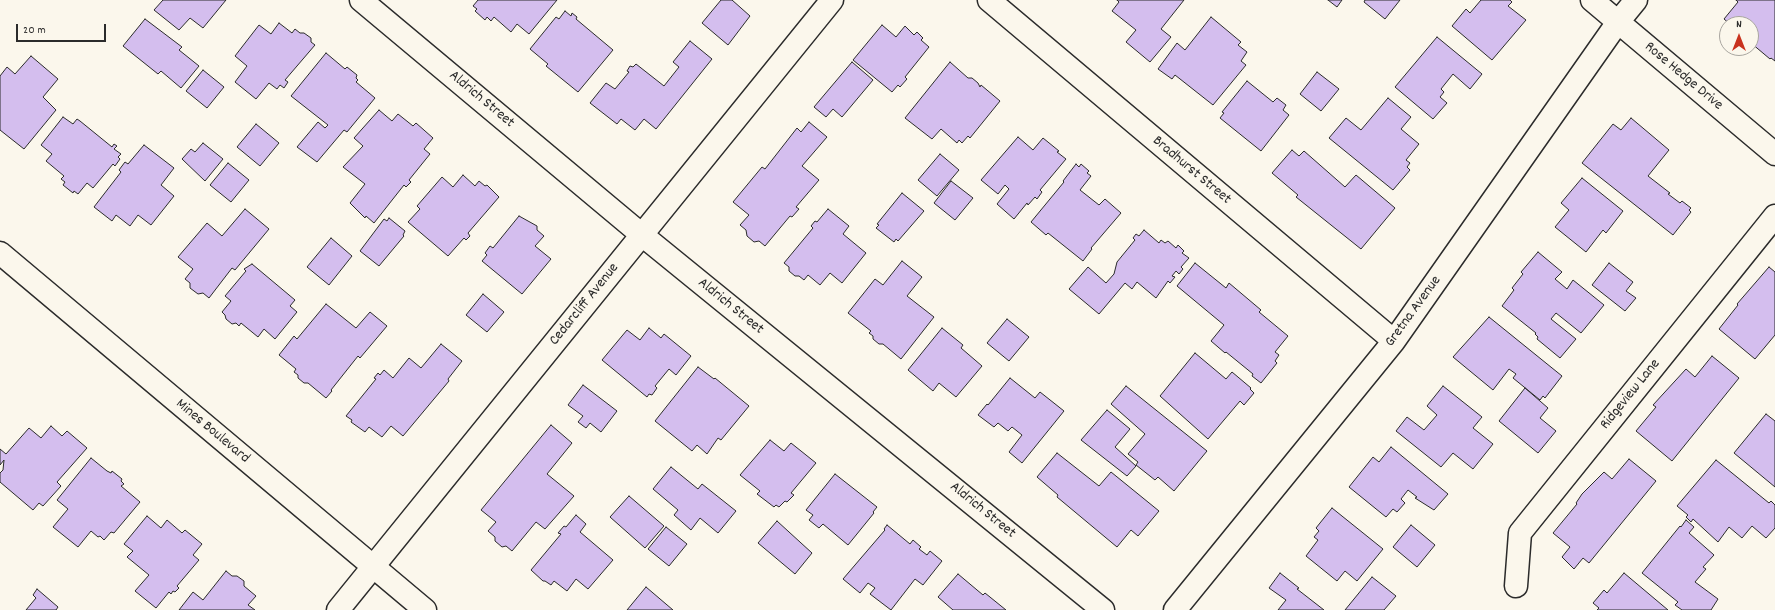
<!DOCTYPE html>
<html>
<head>
<meta charset="utf-8">
<style>
  body { margin:0 }
  #map { position:relative; width:1775px; height:610px; overflow:hidden; background:#fbf7ec; font-family:Dekko,sans-serif }
  canvas { display:block }
  .north { position:absolute; left:1719px; top:16px; width:40px; height:40px; box-sizing:border-box; background:#fbf7ec; border:1px solid #a8a59f; border-radius:50%; rotate:0deg; font-size:11px; font-weight:700; line-height:16px; text-align:center; color:#2b2b2b }
  .north::after { content:''; display:block; margin:auto; width:14px; height:18px; background:#c8321e; clip-path:polygon(50% 0,100% 100%,50% 72%,0 100%) }
  .scale { position:absolute; left:16px; top:24px; width:90px; height:18px; box-sizing:border-box; border:2px solid #2b2b2b; border-top:0; padding-left:5px; font-size:12px; line-height:14px; white-space:nowrap; color:#2b2b2b; -webkit-text-stroke:3px #fbf7ec; paint-order:stroke }
</style>
</head>
<body>
<div id="map">
<canvas width="1775" height="610"></canvas>
<div class="north">N</div>
<div class="scale">20 m</div>
</div>
<script>
const g = document.querySelector('canvas').getContext('2d');
g.lineJoin = 'round';
function fill(path, color) {
  g.fillStyle = color;
  g.fill(path, 'evenodd');
}
function shape(rows) {
  const path = new Path2D();
  for (const r of rows) {
    path.moveTo(r[0], r[1]);
    for (let i = 2; i < r.length; i += 2) path.lineTo(r[i], r[i + 1]);
  }
  return path;
}
function stroke(path, color, width, dash) {
  g.strokeStyle = color;
  g.lineWidth = width;
  g.lineCap = dash ? 'butt' : 'round';
  g.setLineDash(dash || []);
  g.stroke(path);
}
function label(font, color, halo, rows, align = 'center') {
  g.font = font + ' Dekko,sans-serif';
  g.lineWidth = 3;
  g.setLineDash([]);
  g.textBaseline = 'middle';
  g.strokeStyle = halo;
  g.fillStyle = color;
  for (const [text, x, y, turn = 0] of rows) {
    g.save();
    g.translate(x, y);
    g.rotate((+turn || 0) * Math.PI / 180);
    g.textAlign = isNaN(turn) ? turn : align;
    if (halo) g.strokeText(text, 0, 0);
    g.fillText(text, 0, 0);
    g.restore();
  }
}
const building = shape([
  [163,0,226,0,203,28,190,18,179,30,154,10,163,0],
  [478,0,557,0,529,34,517,24,511,32,494,17,491,21,487,17,485,20,475,11,477,9,473,6,478,0],
  [721,0,732,0,750,16,728,45,702,23,721,0],
  [1117,0,1184,0,1161,29,1171,37,1150,62,1126,42,1136,30,1112,11,1119,2,1117,0],
  [1328,0,1342,0,1337,7,1328,0],
  [1365,0,1400,0,1385,19,1364,2,1365,0],
  [1481,0,1510,0,1512,2,1508,6,1526,20,1492,60,1452,26,1466,9,1470,13,1481,0],
  [1736,0,1775,0,1775,61,1771,58,1770,59,1751,43,1751,24,1730,24,1724,19,1738,2,1736,0],
  [565,11,571,16,572,13,577,17,576,19,613,50,578,92,546,66,548,64,530,49,556,17,559,19,565,11],
  [1211,17,1241,42,1238,45,1247,52,1241,61,1246,65,1213,105,1175,75,1172,79,1158,69,1177,43,1185,50,1211,17],
  [145,19,182,47,179,50,199,66,181,88,161,71,158,74,123,46,145,19],
  [279,23,292,33,295,29,300,33,304,33,311,38,311,42,315,45,285,80,288,82,284,88,280,85,277,89,269,83,256,99,235,82,247,66,235,56,259,25,271,34,279,23],
  [882,25,896,37,905,26,914,35,917,32,923,38,921,40,929,47,905,77,907,79,900,87,898,85,892,92,853,60,882,25],
  [1437,37,1482,74,1470,89,1453,74,1441,89,1444,92,1440,97,1447,103,1433,119,1395,87,1437,37],
  [690,41,712,59,656,129,644,119,635,130,621,119,617,124,590,103,606,83,615,89,629,72,627,71,630,66,633,67,636,64,664,86,679,67,673,62,690,41],
  [326,53,345,69,347,67,357,75,356,78,358,80,356,82,375,98,347,132,344,130,317,162,297,147,318,122,325,128,328,125,291,96,326,53],
  [31,56,58,79,43,97,56,110,24,149,0,130,0,76,7,67,15,74,31,56],
  [852,62,873,80,842,117,833,109,826,117,814,107,852,62],
  [950,62,968,78,972,78,978,83,980,87,981,85,1000,101,970,138,968,136,962,143,959,140,957,143,941,129,932,139,905,118,950,62],
  [203,70,224,87,207,108,186,91,203,70],
  [1317,72,1339,89,1321,111,1300,94,1317,72],
  [1247,81,1273,102,1277,98,1286,105,1283,110,1289,115,1261,151,1220,118,1224,113,1222,112,1247,81],
  [1388,98,1411,117,1401,129,1419,144,1406,160,1410,163,1407,167,1410,170,1393,190,1329,138,1346,118,1361,130,1388,98],
  [379,110,392,121,398,114,413,126,416,123,433,138,424,149,430,154,409,180,411,182,406,187,404,185,374,223,366,216,365,218,350,203,365,184,343,167,363,146,354,138,379,110],
  [63,117,73,124,77,119,80,121,112,147,114,144,117,146,114,149,121,154,118,157,120,159,115,166,113,164,93,188,87,183,78,194,74,191,73,193,63,185,65,182,61,179,64,176,46,161,52,154,41,145,63,117],
  [1631,118,1669,150,1648,176,1670,193,1668,194,1680,203,1682,201,1691,208,1689,210,1691,212,1673,235,1582,163,1613,124,1621,130,1631,118],
  [809,122,827,137,802,166,819,180,796,207,799,209,792,217,790,216,765,246,759,241,754,242,747,236,746,230,740,225,749,215,733,202,762,167,765,169,797,128,801,132,809,122],
  [256,124,279,143,260,166,237,147,256,124],
  [1018,137,1033,150,1043,138,1059,151,1057,152,1066,159,1040,190,1042,192,1037,199,1035,197,1028,205,1027,203,1014,219,997,204,1009,189,1005,185,998,194,981,180,1018,137],
  [203,143,223,159,205,181,182,159,191,149,195,152,203,143],
  [144,145,174,168,161,185,174,196,151,225,138,215,130,226,116,215,112,221,94,207,121,172,119,170,125,162,128,164,144,145],
  [1292,150,1299,156,1304,151,1345,187,1356,175,1395,208,1361,249,1296,197,1298,195,1272,173,1292,150],
  [940,154,959,170,937,196,918,180,940,154],
  [228,163,249,180,231,202,210,185,228,163],
  [1076,164,1079,167,1081,164,1089,171,1087,173,1091,176,1080,190,1099,205,1105,199,1121,213,1091,248,1092,249,1083,261,1048,233,1046,235,1031,222,1064,182,1063,181,1076,164],
  [463,175,475,186,479,181,485,186,487,185,499,197,468,233,470,236,466,240,464,238,448,256,408,222,420,209,417,206,442,177,453,187,463,175],
  [1582,178,1623,211,1606,233,1603,230,1586,252,1555,227,1569,210,1561,203,1582,178],
  [951,181,973,198,955,220,934,203,951,181],
  [902,193,924,211,898,241,896,239,894,242,876,228,879,225,877,224,902,193],
  [245,209,269,229,235,270,232,268,209,298,203,293,198,294,190,288,190,283,185,279,193,269,178,257,207,223,222,236,245,209],
  [828,209,849,226,843,234,866,253,842,283,830,273,820,285,808,275,804,280,799,276,795,276,789,271,789,267,784,263,813,228,811,226,815,221,817,222,828,209],
  [519,216,537,226,537,230,544,236,535,246,551,259,522,294,482,261,487,255,485,253,490,246,493,248,519,216],
  [389,218,405,231,403,235,404,236,379,266,360,251,384,219,387,221,389,218],
  [1144,230,1159,243,1161,240,1165,243,1168,241,1176,248,1178,245,1184,251,1182,253,1189,258,1181,267,1183,269,1179,274,1176,271,1172,276,1175,277,1170,283,1168,281,1156,298,1137,282,1132,289,1125,283,1099,314,1069,289,1088,267,1106,283,1114,274,1117,262,1135,240,1133,238,1136,234,1139,236,1144,230],
  [331,238,352,256,329,285,307,267,331,238],
  [1538,252,1562,272,1555,279,1567,289,1573,280,1604,305,1581,333,1556,313,1551,319,1576,339,1560,358,1537,339,1538,337,1535,334,1536,333,1502,306,1514,290,1512,288,1523,274,1521,272,1538,252],
  [902,261,922,277,907,296,934,317,901,359,883,344,879,344,873,339,873,336,869,333,871,331,848,313,875,279,883,285,902,261],
  [1195,263,1226,288,1229,283,1261,310,1259,312,1288,336,1275,352,1279,355,1275,361,1277,363,1261,383,1252,376,1253,374,1226,352,1225,353,1211,341,1224,325,1177,286,1195,263],
  [1609,263,1633,282,1626,291,1636,298,1625,311,1592,285,1609,263],
  [252,264,295,300,290,306,297,312,275,339,264,329,258,337,241,323,239,326,236,323,232,324,226,319,225,315,222,312,231,301,225,296,246,271,244,269,252,264],
  [1769,267,1775,272,1775,335,1755,359,1719,329,1738,305,1737,304,1769,267],
  [483,294,504,312,487,332,466,315,483,294],
  [326,304,356,328,370,312,387,326,360,358,358,356,331,390,332,391,326,398,308,383,304,383,298,378,298,375,294,372,296,369,279,355,294,336,297,339,326,304],
  [1489,317,1562,376,1545,398,1543,396,1540,400,1513,378,1516,374,1509,369,1493,390,1453,357,1489,317],
  [1007,319,1029,337,1009,361,987,343,1007,319],
  [649,328,661,338,664,334,691,356,676,375,669,369,655,386,657,388,652,395,649,394,647,397,602,360,627,330,640,340,649,328],
  [942,328,963,345,961,348,982,366,956,397,939,383,933,391,908,370,942,328],
  [441,344,462,361,448,379,449,381,403,436,391,426,382,437,369,427,365,432,351,422,352,420,346,416,376,379,374,378,378,373,380,375,384,370,393,378,409,358,421,368,441,344],
  [1195,353,1226,379,1232,372,1251,388,1250,389,1254,393,1244,405,1240,401,1208,439,1160,396,1195,353],
  [1712,356,1739,378,1672,461,1636,431,1656,407,1653,405,1686,369,1695,377,1712,356],
  [698,367,714,379,715,378,749,406,721,440,718,438,707,454,697,445,692,451,655,421,698,367],
  [1010,378,1035,398,1040,392,1064,411,1022,463,1009,452,1022,435,1012,427,1008,431,998,423,994,427,978,415,987,404,988,405,1010,378],
  [583,385,617,411,601,432,590,423,586,428,578,422,583,416,568,405,583,385],
  [1126,386,1207,451,1174,491,1158,477,1155,480,1136,465,1138,462,1128,454,1145,434,1111,404,1126,386],
  [1443,386,1482,417,1473,428,1493,444,1473,469,1453,453,1441,467,1396,431,1407,417,1424,430,1437,415,1427,406,1443,386],
  [1525,388,1548,408,1540,418,1556,431,1538,453,1499,421,1525,388],
  [1107,410,1130,429,1115,447,1136,466,1127,476,1081,440,1107,410],
  [1766,414,1775,421,1775,487,1734,453,1766,414],
  [551,425,572,443,547,474,574,496,545,529,536,522,512,551,506,546,502,547,495,541,495,537,488,531,496,522,481,510,551,425],
  [51,426,62,436,67,431,87,448,57,482,61,486,43,506,39,503,33,510,0,482,0,473,3,470,4,460,0,465,0,449,6,454,29,428,41,438,51,426],
  [770,440,784,451,791,443,816,463,791,493,794,495,787,502,785,501,779,507,776,505,774,507,757,494,760,491,740,475,770,440],
  [1391,447,1448,494,1434,510,1415,498,1417,497,1408,490,1401,499,1405,503,1397,512,1393,509,1386,517,1349,487,1373,457,1379,462,1391,447],
  [1057,453,1099,486,1111,472,1159,511,1138,536,1131,530,1117,547,1057,497,1058,495,1037,477,1057,453],
  [91,458,107,471,111,473,112,471,122,479,121,481,124,484,121,486,140,502,114,533,111,532,104,540,100,536,98,537,91,531,78,547,53,527,68,509,57,500,91,458],
  [1629,459,1656,481,1589,563,1583,558,1574,569,1562,557,1570,547,1553,533,1577,504,1576,503,1582,494,1604,472,1612,479,1629,459],
  [1716,460,1769,503,1771,501,1775,505,1775,528,1766,538,1752,526,1742,538,1729,527,1718,542,1693,519,1691,522,1686,517,1688,515,1677,506,1716,460],
  [671,467,698,489,702,484,736,511,718,533,700,518,691,530,674,515,678,510,653,489,671,467],
  [835,474,877,507,873,512,874,513,848,545,823,524,819,528,809,520,813,515,806,510,835,474],
  [629,496,664,526,645,548,610,517,629,496],
  [1332,508,1383,549,1357,581,1345,571,1337,581,1306,556,1318,540,1314,537,1319,531,1316,528,1332,508],
  [576,515,586,524,580,532,613,560,588,589,576,579,567,591,554,581,551,585,545,581,543,581,531,570,561,534,558,533,564,526,566,527,576,515],
  [147,516,161,528,167,520,182,533,185,530,202,544,193,555,199,560,177,586,179,588,175,592,173,591,171,594,169,592,156,608,135,591,149,575,127,557,133,551,124,544,147,516],
  [1686,520,1694,527,1689,533,1714,555,1703,567,1706,569,1695,582,1718,599,1711,610,1682,610,1675,605,1678,602,1642,573,1680,526,1681,527,1686,520],
  [777,521,812,553,795,574,758,543,777,521],
  [887,525,910,544,913,540,921,547,919,549,927,555,930,551,942,561,923,585,915,579,891,610,870,594,875,588,868,583,860,593,843,579,885,530,884,529,887,525],
  [1411,525,1435,545,1417,567,1393,547,1411,525],
  [666,527,687,544,669,566,648,549,666,527],
  [226,571,232,576,237,576,244,581,244,586,256,596,248,605,255,610,179,610,193,592,203,600,226,571],
  [1280,573,1299,588,1297,589,1324,610,1278,610,1286,600,1269,588,1280,573],
  [1624,573,1668,610,1597,610,1599,608,1593,603,1604,590,1607,593,1624,573],
  [958,574,983,595,985,593,1006,610,953,610,938,597,958,574],
  [1372,577,1396,596,1384,610,1345,610,1372,577],
  [646,587,673,610,627,610,646,587],
  [37,589,58,607,56,610,26,610,36,598,33,595,37,589]
]);
const minor = shape([
  [361,0,642,235,1103,610],
  [989,0,1394,341],
  [1592,0,1775,154],
  [1516,586,1520,533,1775,216],
  [338,610,832,0],
  [1175,610,1394,341,1618,22,1636,0]
]);
const tertiary = shape([
  [0,253,425,610]
]);
const streetNames = [
  ["Rose Hedge Drive",1683,77,40],
  ["Aldrich Street",481,100,40],
  ["Bradhurst Street",1191,171,40],
  ["Cedarcliff Avenue",585,305,-51],
  ["Aldrich Street",730,307,39],
  ["Gretna Avenue",1414,312,-54],
  ["Ridgeview Lane",1631,395,-51],
  ["Mines Boulevard",212,432,40],
  ["Aldrich Street",982,511,39]
];
fill(building, '#d4beee');
stroke(building, '#2b2b2b', 1);
stroke(minor, '#2b2b2b', 25);
stroke(tertiary, '#2b2b2b', 25);
stroke(minor, '#fbf7ec', 22);
stroke(tertiary, '#fbf7ec', 22);
label('15px', '#2b2b2b', '#fbf7ec', streetNames);
</script>
</body>
</html>
